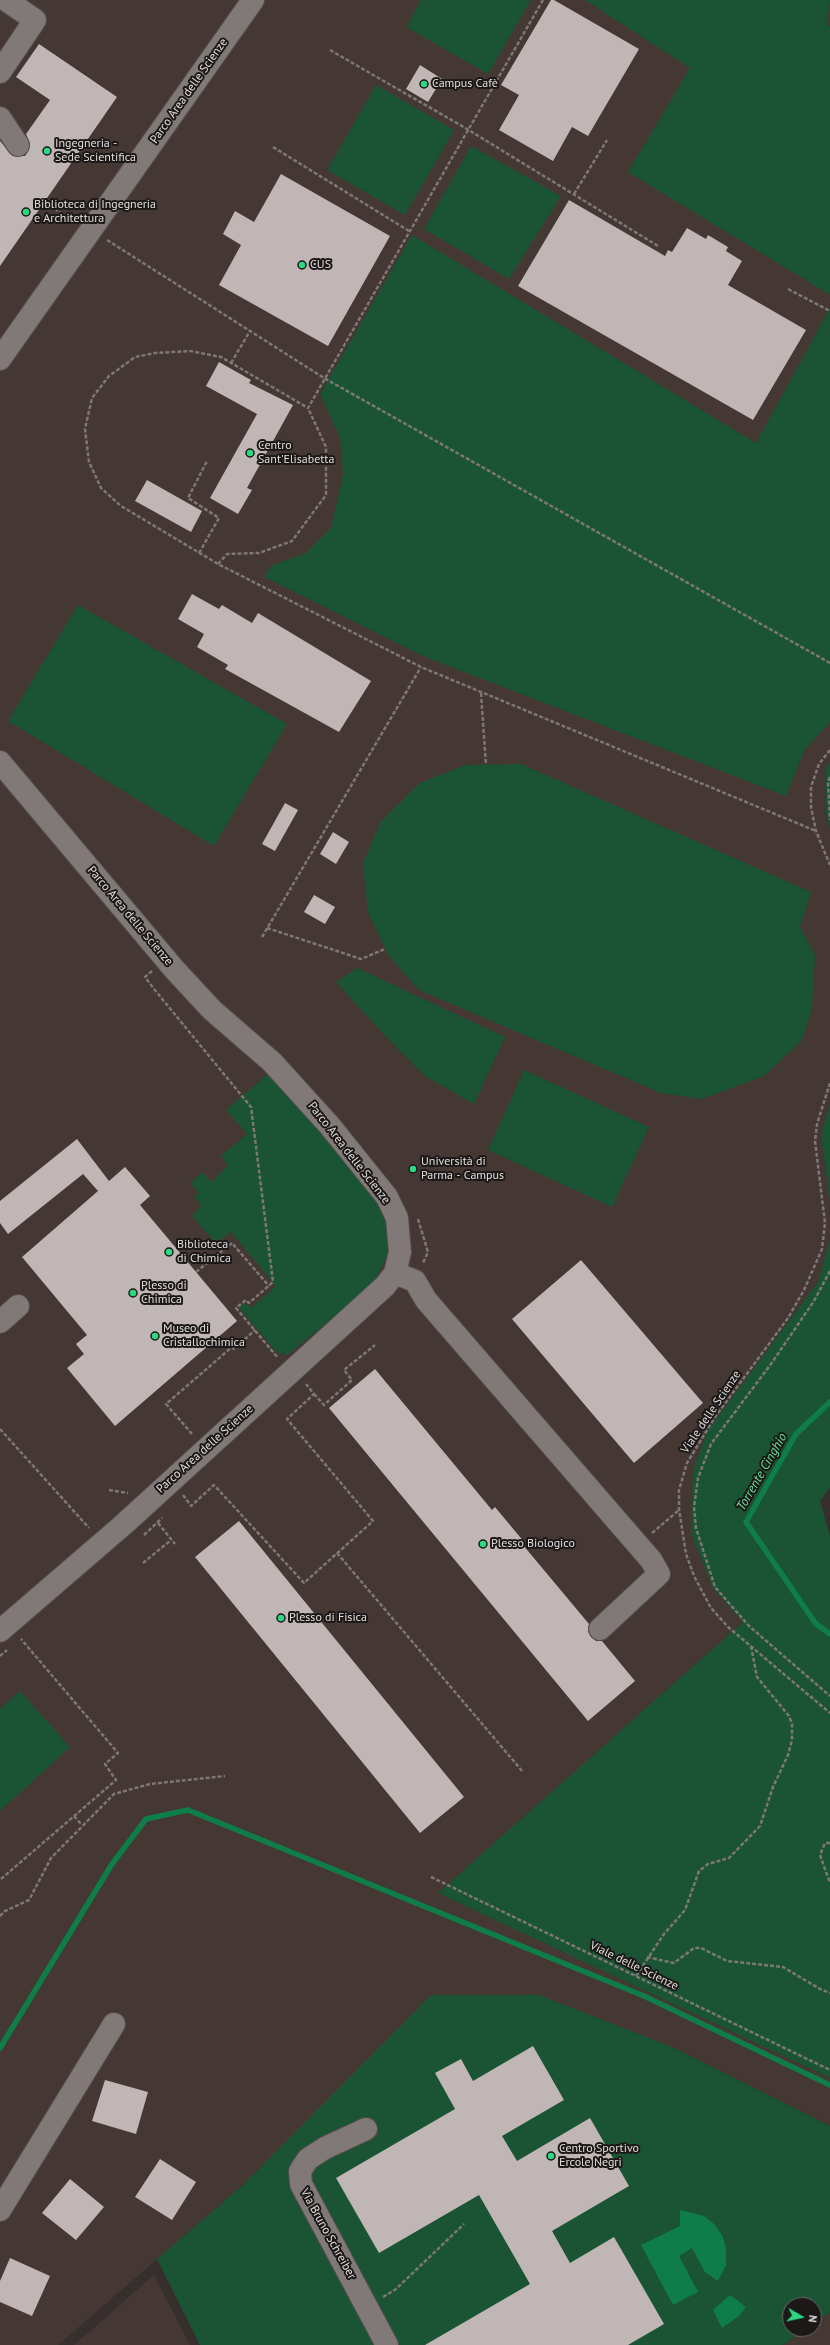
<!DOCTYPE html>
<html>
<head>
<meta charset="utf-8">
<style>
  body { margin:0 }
  #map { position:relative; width:830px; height:2345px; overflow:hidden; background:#362f2e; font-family:"PT Sans",sans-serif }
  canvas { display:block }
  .north { position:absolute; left:782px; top:2297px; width:40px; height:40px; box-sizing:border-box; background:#1b1817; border:1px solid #6a6665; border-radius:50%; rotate:99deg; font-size:11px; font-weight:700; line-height:16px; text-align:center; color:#e0dcdb }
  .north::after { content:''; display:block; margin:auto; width:14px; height:18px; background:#2ed883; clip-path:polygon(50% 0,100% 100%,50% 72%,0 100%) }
</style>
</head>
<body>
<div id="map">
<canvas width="830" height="2345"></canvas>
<div class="north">N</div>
</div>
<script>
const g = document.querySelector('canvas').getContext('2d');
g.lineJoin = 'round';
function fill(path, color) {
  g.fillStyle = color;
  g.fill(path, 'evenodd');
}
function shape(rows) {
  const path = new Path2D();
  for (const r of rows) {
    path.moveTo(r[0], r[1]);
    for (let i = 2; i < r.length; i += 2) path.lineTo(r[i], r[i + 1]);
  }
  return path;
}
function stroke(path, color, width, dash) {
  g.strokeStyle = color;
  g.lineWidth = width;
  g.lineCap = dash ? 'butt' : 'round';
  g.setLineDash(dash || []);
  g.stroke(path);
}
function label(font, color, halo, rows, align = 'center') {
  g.font = font + ' "PT Sans",sans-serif';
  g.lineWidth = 4;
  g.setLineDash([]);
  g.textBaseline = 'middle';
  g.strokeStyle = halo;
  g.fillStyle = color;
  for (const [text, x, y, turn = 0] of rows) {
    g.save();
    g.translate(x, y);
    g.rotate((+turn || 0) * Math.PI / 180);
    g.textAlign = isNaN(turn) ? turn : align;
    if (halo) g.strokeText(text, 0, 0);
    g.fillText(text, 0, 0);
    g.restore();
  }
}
const built = shape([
  [0,0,830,0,830,763,825,768,826,815,830,828,830,1103,821,1135,830,1203,830,1239,818,1282,708,1430,713,1588,743,1622,439,1893,830,2078,830,2126,672,2047,243,2185,58,2345,0,2345],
  [154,2275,190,2345,74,2345],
  [830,2312,830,2345,783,2345,806,2329,814,2329,814,2323]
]);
const green = shape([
  [421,0,531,0,488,74,406,27],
  [585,0,830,0,827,23,830,27,830,295,628,172,690,68],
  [376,85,454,130,405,215,327,170],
  [471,146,561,196,509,279,424,229],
  [412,235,756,443,830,308,830,722,804,751,786,796,425,657,264,577,271,566,306,553,331,528,343,475,340,438,320,394],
  [78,605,287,724,214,846,8,721],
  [830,763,830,828,826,815,825,767],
  [521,764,811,892,800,927,815,955,812,1009,802,1040,764,1076,702,1099,661,1093,419,990,389,956,368,913,363,863,381,821,420,783,466,765],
  [357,968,505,1037,474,1104,425,1076,387,1038,336,982],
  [524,1070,649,1127,612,1207,488,1150],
  [269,1073,372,1193,387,1214,389,1252,373,1285,286,1356,283,1352,279,1355,239,1308,245,1303,251,1308,276,1286,231,1232,216,1243,192,1216,202,1206,194,1197,199,1193,190,1183,203,1172,211,1182,228,1166,221,1156,247,1134,226,1110],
  [830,1103,830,1203,821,1135],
  [830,1239,830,1487,820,1501,830,1537,830,2078,438,1893,743,1622,713,1588,691,1533,693,1470,708,1430,818,1282],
  [20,1691,70,1747,0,1811,0,1709],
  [431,1995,539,1995,672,2047,830,2126,830,2312,814,2323,814,2305,790,2305,790,2329,806,2329,783,2345,200,2345,157,2259,243,2185]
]);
const water = shape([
  [680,2210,704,2216,714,2224,722,2235,726,2248,726,2265,718,2281,705,2272,692,2248,679,2256,698,2292,673,2305,641,2245,680,2226],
  [730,2295,746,2307,739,2316,722,2328,713,2310]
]);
const stream = shape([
  [830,1402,796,1434,746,1522,816,1624,830,1634],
  [0,2048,112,1864,146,1819,188,1810,644,1996,830,2085]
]);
const building = shape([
  [551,0,554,0,639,49,588,136,572,127,553,161,499,130,519,95,501,85],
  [39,44,117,97,0,266,0,141,13,156,25,156,29,150,30,144,26,134,50,100,16,77],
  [420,65,442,79,428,102,406,89],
  [281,174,390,236,328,346,219,285,241,245,223,234,235,211,254,222],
  [569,200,665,256,668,250,672,252,687,228,706,239,708,235,728,247,726,251,742,261,728,285,806,330,753,420,518,286],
  [219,362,251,380,249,383,293,405,247,488,252,490,238,514,210,498,257,414,206,386],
  [147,480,202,511,191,532,135,501],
  [192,594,219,609,222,605,252,623,258,613,371,681,339,732,225,669,228,665,197,647,204,634,178,619],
  [285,803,298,810,275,851,262,844],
  [333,832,349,842,336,864,320,854],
  [314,895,335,907,325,924,304,912],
  [77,1139,109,1181,125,1167,150,1196,140,1205,237,1321,115,1426,67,1368,84,1354,76,1344,87,1335,22,1257,98,1191,83,1174,8,1234,0,1223,0,1201],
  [581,1260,703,1403,634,1463,512,1319],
  [375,1369,492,1510,495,1507,525,1543,523,1545,589,1624,588,1631,591,1637,596,1641,602,1641,635,1681,588,1721,329,1408],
  [239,1521,464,1797,420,1833,195,1557],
  [533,2046,564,2100,502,2136,517,2161,590,2118,629,2186,552,2231,570,2263,614,2237,664,2324,628,2345,425,2345,530,2284,479,2195,379,2253,336,2178,455,2109,435,2073,461,2059,473,2081],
  [105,2080,148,2092,136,2134,92,2121],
  [160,2159,196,2182,172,2220,135,2197],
  [70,2179,104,2207,76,2240,42,2213],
  [10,2258,50,2276,32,2316,0,2302,0,2281]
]);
const path = shape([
  [543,0,308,408,221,357,190,351,155,353,135,357,109,376,92,398,85,429,89,462,101,488,121,506,218,564,421,667,816,831],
  [330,50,467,129,658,246],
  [273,147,409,231],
  [574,194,607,140],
  [45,201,74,223],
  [107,240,324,378,830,663],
  [788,289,830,311],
  [231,363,250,331],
  [199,553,219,518,188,498,207,461],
  [218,564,227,554,259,553,292,541,326,495,326,447,308,408],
  [481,693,486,765],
  [830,750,819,764,811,787,811,807,816,831,830,865],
  [830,777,828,782,830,820],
  [267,928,361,959,385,949],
  [262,937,421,667],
  [152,971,145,977,154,989,251,1107,273,1282,249,1303,246,1300,236,1308,278,1358],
  [830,1083,817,1124,815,1141,825,1223,822,1249,804,1290,788,1318,715,1417,687,1463,679,1490,679,1509,686,1554,694,1576,711,1608,728,1627,830,1713],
  [418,1219,428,1252,423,1263],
  [830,1271,814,1301,771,1364,711,1444,698,1478,694,1507,696,1528,715,1587,749,1626,830,1696],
  [196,1272,232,1243,269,1286],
  [314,1394,324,1405,352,1380,344,1370,375,1345],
  [0,1429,89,1528],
  [192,1434,166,1404,232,1347,234,1349,255,1330],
  [109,1490,128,1493],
  [183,1495,191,1506,214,1485,304,1583,373,1521,287,1419,314,1394,306,1384],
  [158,1523,175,1544],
  [652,1533,679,1510],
  [144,1535,162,1518],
  [337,1553,523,1772],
  [143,1563,171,1540],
  [0,1656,7,1650],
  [74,1816,82,1825],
  [830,1843,825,1843,820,1855,830,1883],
  [431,1877,830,2070],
  [1,1879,116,1780,105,1764,118,1753,21,1639],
  [0,1916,5,1911,29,1900,51,1858,114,1794,150,1784,225,1776],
  [647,1957,674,1963,694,1948,701,1948,727,1961,783,1967,820,1989,830,1993],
  [636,1976,664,1934,685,1910,699,1871,708,1864,729,1858,760,1826,773,1787,788,1755,792,1740,792,1724,789,1716,757,1677,751,1646],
  [383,2297,396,2289,464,2224]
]);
const minor = shape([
  [0,72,35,20,6,0],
  [0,118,18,145],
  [0,359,253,0],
  [0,762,174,969,212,1010,272,1062,330,1126,387,1197,397,1218,400,1252,395,1273,385,1286,123,1525,0,1631],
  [395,1273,415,1281,426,1300,651,1560,659,1574,600,1629],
  [0,1322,18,1306],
  [366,2129,325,2148,308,2159,300,2171,301,2184,387,2345],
  [0,2210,114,2024]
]);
const markers = [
  [424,84,4,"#2ed883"],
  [47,151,4,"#2ed883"],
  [26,212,4,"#2ed883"],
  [302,265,4,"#2ed883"],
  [250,453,4,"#2ed883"],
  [413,1169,4,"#2ed883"],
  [169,1252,4,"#2ed883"],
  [133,1293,4,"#2ed883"],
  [155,1336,4,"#2ed883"],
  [483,1544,4,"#2ed883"],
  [281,1618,4,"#2ed883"],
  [551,2156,4,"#2ed883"]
];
const poiNames = [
  ["Campus Cafè",432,84],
  ["Ingegneria -",55,144],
  ["Sede Scientifica",55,158],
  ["Biblioteca di Ingegneria",34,205],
  ["e Architettura",34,219],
  ["CUS",310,265],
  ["Centro",258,446],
  ["Sant'Elisabetta",258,460],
  ["Università di",421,1162],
  ["Parma - Campus",421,1176],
  ["Biblioteca",177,1245],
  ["di Chimica",177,1259],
  ["Plesso di",141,1286],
  ["Chimica",141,1300],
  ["Museo di",163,1329],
  ["Cristallochimica",163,1343],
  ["Plesso Biologico",491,1544],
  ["Plesso di Fisica",289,1618],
  ["Centro Sportivo",559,2149],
  ["Ercole Negri",559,2163]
];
const streetNames = [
  ["Parco Area delle Scienze",189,91,-55],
  ["Parco Area delle Scienze",130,916,50],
  ["Parco Area delle Scienze",349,1153,52],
  ["Viale delle Scienze",711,1412,-56],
  ["Parco Area delle Scienze",205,1449,-42],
  ["Viale delle Scienze",634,1966,26],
  ["Via Bruno Schreiber",328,2234,61]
];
const waterNames = [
  ["Torrente Cinghio",762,1472,-60]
];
fill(built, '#443734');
fill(green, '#1b5434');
fill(water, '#0e7d48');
stroke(stream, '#0e7d48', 5.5);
fill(building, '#bfb6b5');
stroke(minor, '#544e4d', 24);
stroke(path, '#7d7776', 2.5, [4, 2]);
stroke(minor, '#817978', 22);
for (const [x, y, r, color] of markers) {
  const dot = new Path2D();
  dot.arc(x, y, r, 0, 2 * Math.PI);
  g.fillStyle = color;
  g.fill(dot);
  stroke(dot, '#1b1817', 1.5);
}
label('12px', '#e0dcdb', '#1b1817', poiNames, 'left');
label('12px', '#e0dcdb', '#1b1817', streetNames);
label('italic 13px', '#63e198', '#1b1817', waterNames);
</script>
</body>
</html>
